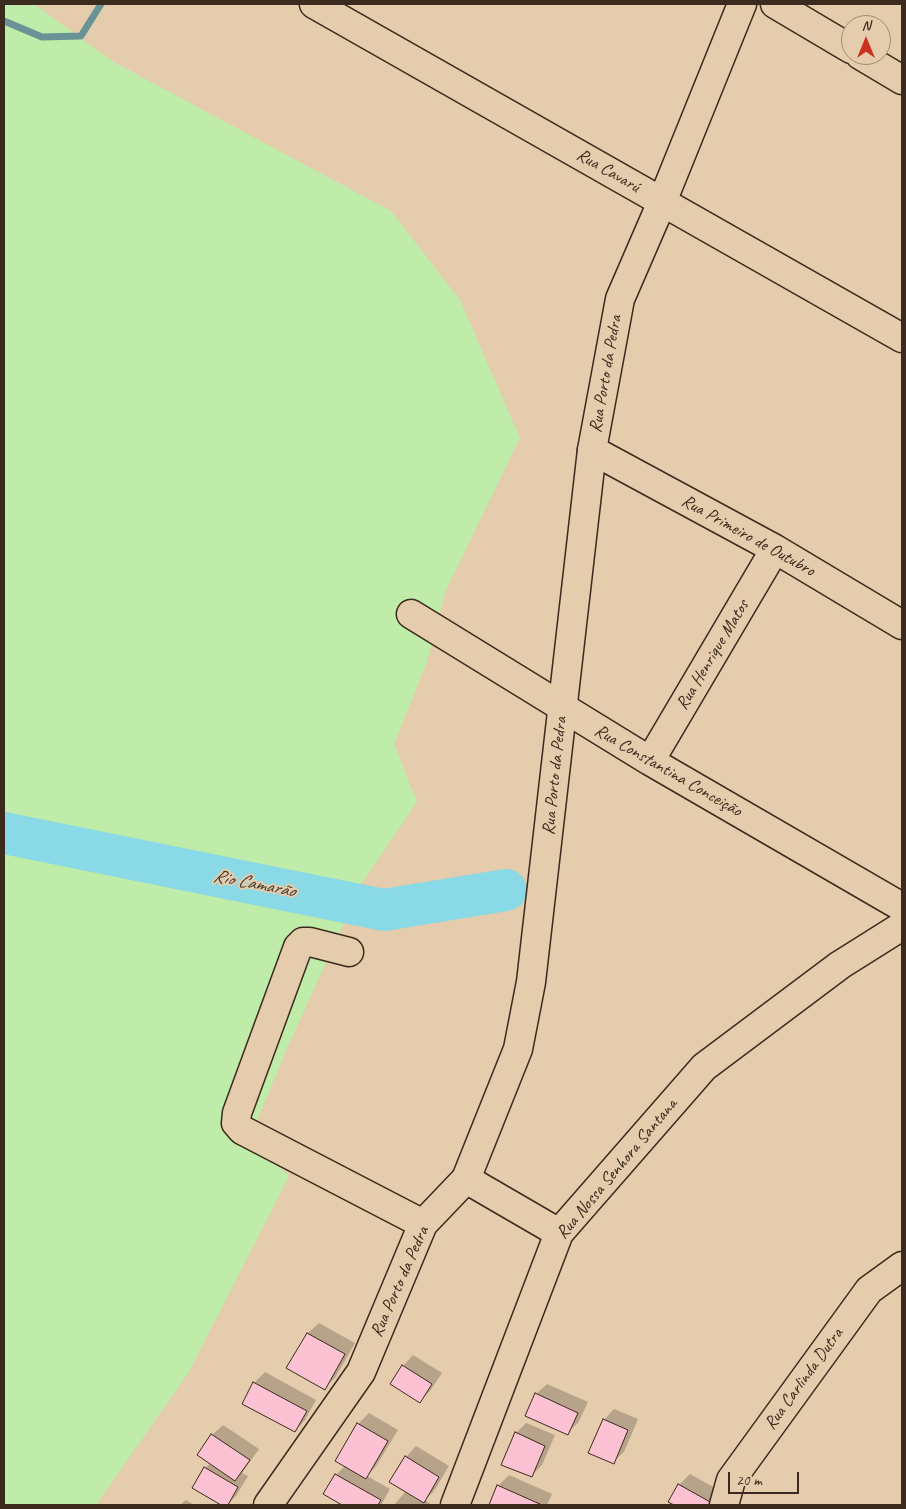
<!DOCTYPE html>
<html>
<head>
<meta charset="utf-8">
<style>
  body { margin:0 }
  #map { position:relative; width:906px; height:1509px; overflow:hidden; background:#e4ccac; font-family:Caveat,sans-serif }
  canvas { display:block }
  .frame { position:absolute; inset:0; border:5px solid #3b2a1e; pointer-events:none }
  .north { position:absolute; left:841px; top:15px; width:50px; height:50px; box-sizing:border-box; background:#e4ccac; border:1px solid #a08b73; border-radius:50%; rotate:0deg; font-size:14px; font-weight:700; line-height:20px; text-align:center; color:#3b2a1e }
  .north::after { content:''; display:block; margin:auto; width:18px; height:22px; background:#c8321e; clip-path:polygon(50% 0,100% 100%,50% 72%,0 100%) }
  .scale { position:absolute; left:728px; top:1472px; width:71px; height:22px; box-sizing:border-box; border:2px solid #3b2a1e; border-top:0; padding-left:6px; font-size:15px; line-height:18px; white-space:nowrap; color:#3b2a1e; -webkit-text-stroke:4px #e4ccac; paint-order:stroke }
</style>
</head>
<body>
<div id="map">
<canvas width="906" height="1509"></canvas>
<div class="frame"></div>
<div class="north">N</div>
<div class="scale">20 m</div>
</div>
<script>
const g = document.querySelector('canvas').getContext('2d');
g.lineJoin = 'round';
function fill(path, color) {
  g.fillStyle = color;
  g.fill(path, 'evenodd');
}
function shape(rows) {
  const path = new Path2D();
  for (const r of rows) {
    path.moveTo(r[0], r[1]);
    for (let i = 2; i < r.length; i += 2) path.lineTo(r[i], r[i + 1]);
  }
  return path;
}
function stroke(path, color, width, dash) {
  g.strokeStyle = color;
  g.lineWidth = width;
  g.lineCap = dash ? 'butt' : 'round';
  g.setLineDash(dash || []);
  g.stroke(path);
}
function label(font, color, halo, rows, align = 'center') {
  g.font = font + ' Caveat,sans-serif';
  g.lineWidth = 4;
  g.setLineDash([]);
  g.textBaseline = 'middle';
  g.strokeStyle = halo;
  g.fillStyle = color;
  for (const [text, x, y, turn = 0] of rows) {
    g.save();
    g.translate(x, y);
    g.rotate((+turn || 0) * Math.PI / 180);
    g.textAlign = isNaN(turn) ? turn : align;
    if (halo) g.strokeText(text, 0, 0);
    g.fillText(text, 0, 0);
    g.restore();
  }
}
const green = shape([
  [4,4,34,4,112,61,391,211,460,300,520,438,446,590,427,662,394,744,417,802,362,883,286,1051,250,1138,289,1176,189,1372,96,1505,4,1505]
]);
const shadow = shape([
  [319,1323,355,1343,335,1378,324,1388,288,1368,308,1333],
  [413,1355,442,1373,430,1391,420,1401,403,1366],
  [265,1372,316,1400,305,1420,295,1431,254,1383],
  [547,1384,588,1402,578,1423,567,1433,536,1394],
  [614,1409,638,1419,624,1452,613,1462,604,1420],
  [369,1413,398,1430,376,1466,367,1476,390,1489,381,1505,345,1505,325,1494,336,1475,346,1465,337,1460,358,1424],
  [526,1423,555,1435,542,1465,531,1476,516,1433],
  [223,1425,259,1449,242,1473,248,1476,236,1496,227,1505,223,1505,194,1488,205,1468,211,1463,212,1435],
  [416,1446,449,1466,434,1491,425,1500,432,1505,394,1505,406,1491,406,1457],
  [690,1474,722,1492,714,1505,676,1505,670,1502,679,1485],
  [509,1475,552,1494,547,1505,490,1504,498,1486],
  [186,1500,194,1505,180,1505]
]);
const stream = shape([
  [4,21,42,37,81,36,101,4]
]);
const river = shape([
  [4,833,384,910,506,890]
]);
const building = shape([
  [307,1333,345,1354,325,1390,286,1368,307,1333],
  [402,1365,432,1384,420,1403,390,1384,402,1365],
  [253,1382,307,1411,295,1432,242,1404,253,1382],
  [535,1393,578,1413,568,1435,525,1416,535,1393],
  [603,1419,628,1430,614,1464,588,1453,603,1419],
  [357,1423,388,1441,366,1479,335,1461,357,1423],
  [515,1432,545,1446,532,1477,501,1465,515,1432],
  [211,1434,250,1460,235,1481,197,1455,211,1434],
  [405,1456,439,1477,424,1503,389,1482,405,1456],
  [204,1467,238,1487,228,1505,221,1505,192,1488,204,1467],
  [335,1474,381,1500,378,1505,342,1505,323,1494,335,1474],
  [678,1484,712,1503,711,1505,674,1505,668,1502,678,1484],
  [497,1485,542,1505,489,1505,497,1485]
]);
const minor = shape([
  [314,4,902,338],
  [775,4,851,49],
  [860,55,902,80],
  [592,450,775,549,902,625],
  [411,614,650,761,902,907],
  [650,761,775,549],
  [349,952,310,942,303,942,298,947,237,1113,236,1123,242,1130,423,1224],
  [466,1179,559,1233],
  [455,1505,559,1233,704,1067,840,965,902,926],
  [724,1505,731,1480,869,1290,902,1266]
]);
const secondary = shape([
  [268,1505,361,1372,423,1224,466,1179,518,1049,531,982,592,450,620,299,662,202,742,4]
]);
const streetNames = [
  ["Rua Cavarú",608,171,30],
  ["Rua Porto da Pedra",606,374,-80],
  ["Rua Primeiro de Outubro",748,536,29],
  ["Rua Henrique Matos",713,655,-59],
  ["Rua Constantina Conceição",668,771,30],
  ["Rua Porto da Pedra",555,776,-84],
  ["Rua Nossa Senhora Santana",617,1169,-50],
  ["Rua Porto da Pedra",400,1282,-66],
  ["Rua Carlinda Dutra",804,1379,-54]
];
const waterNames = [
  ["Rio Camarão",254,884,11]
];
fill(green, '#bfeca9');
fill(shadow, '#0003');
stroke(stream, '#6a9396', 7);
stroke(river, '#89d9e6', 42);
fill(building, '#fcc2d3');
stroke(building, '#3b2a1e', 1);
stroke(minor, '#3b2a1e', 31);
stroke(secondary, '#3b2a1e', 31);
stroke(minor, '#e4ccac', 28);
stroke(secondary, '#e4ccac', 28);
label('18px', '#3b2a1e', '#e4ccac', streetNames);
label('italic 19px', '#433c32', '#e4ccac', waterNames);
</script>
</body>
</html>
